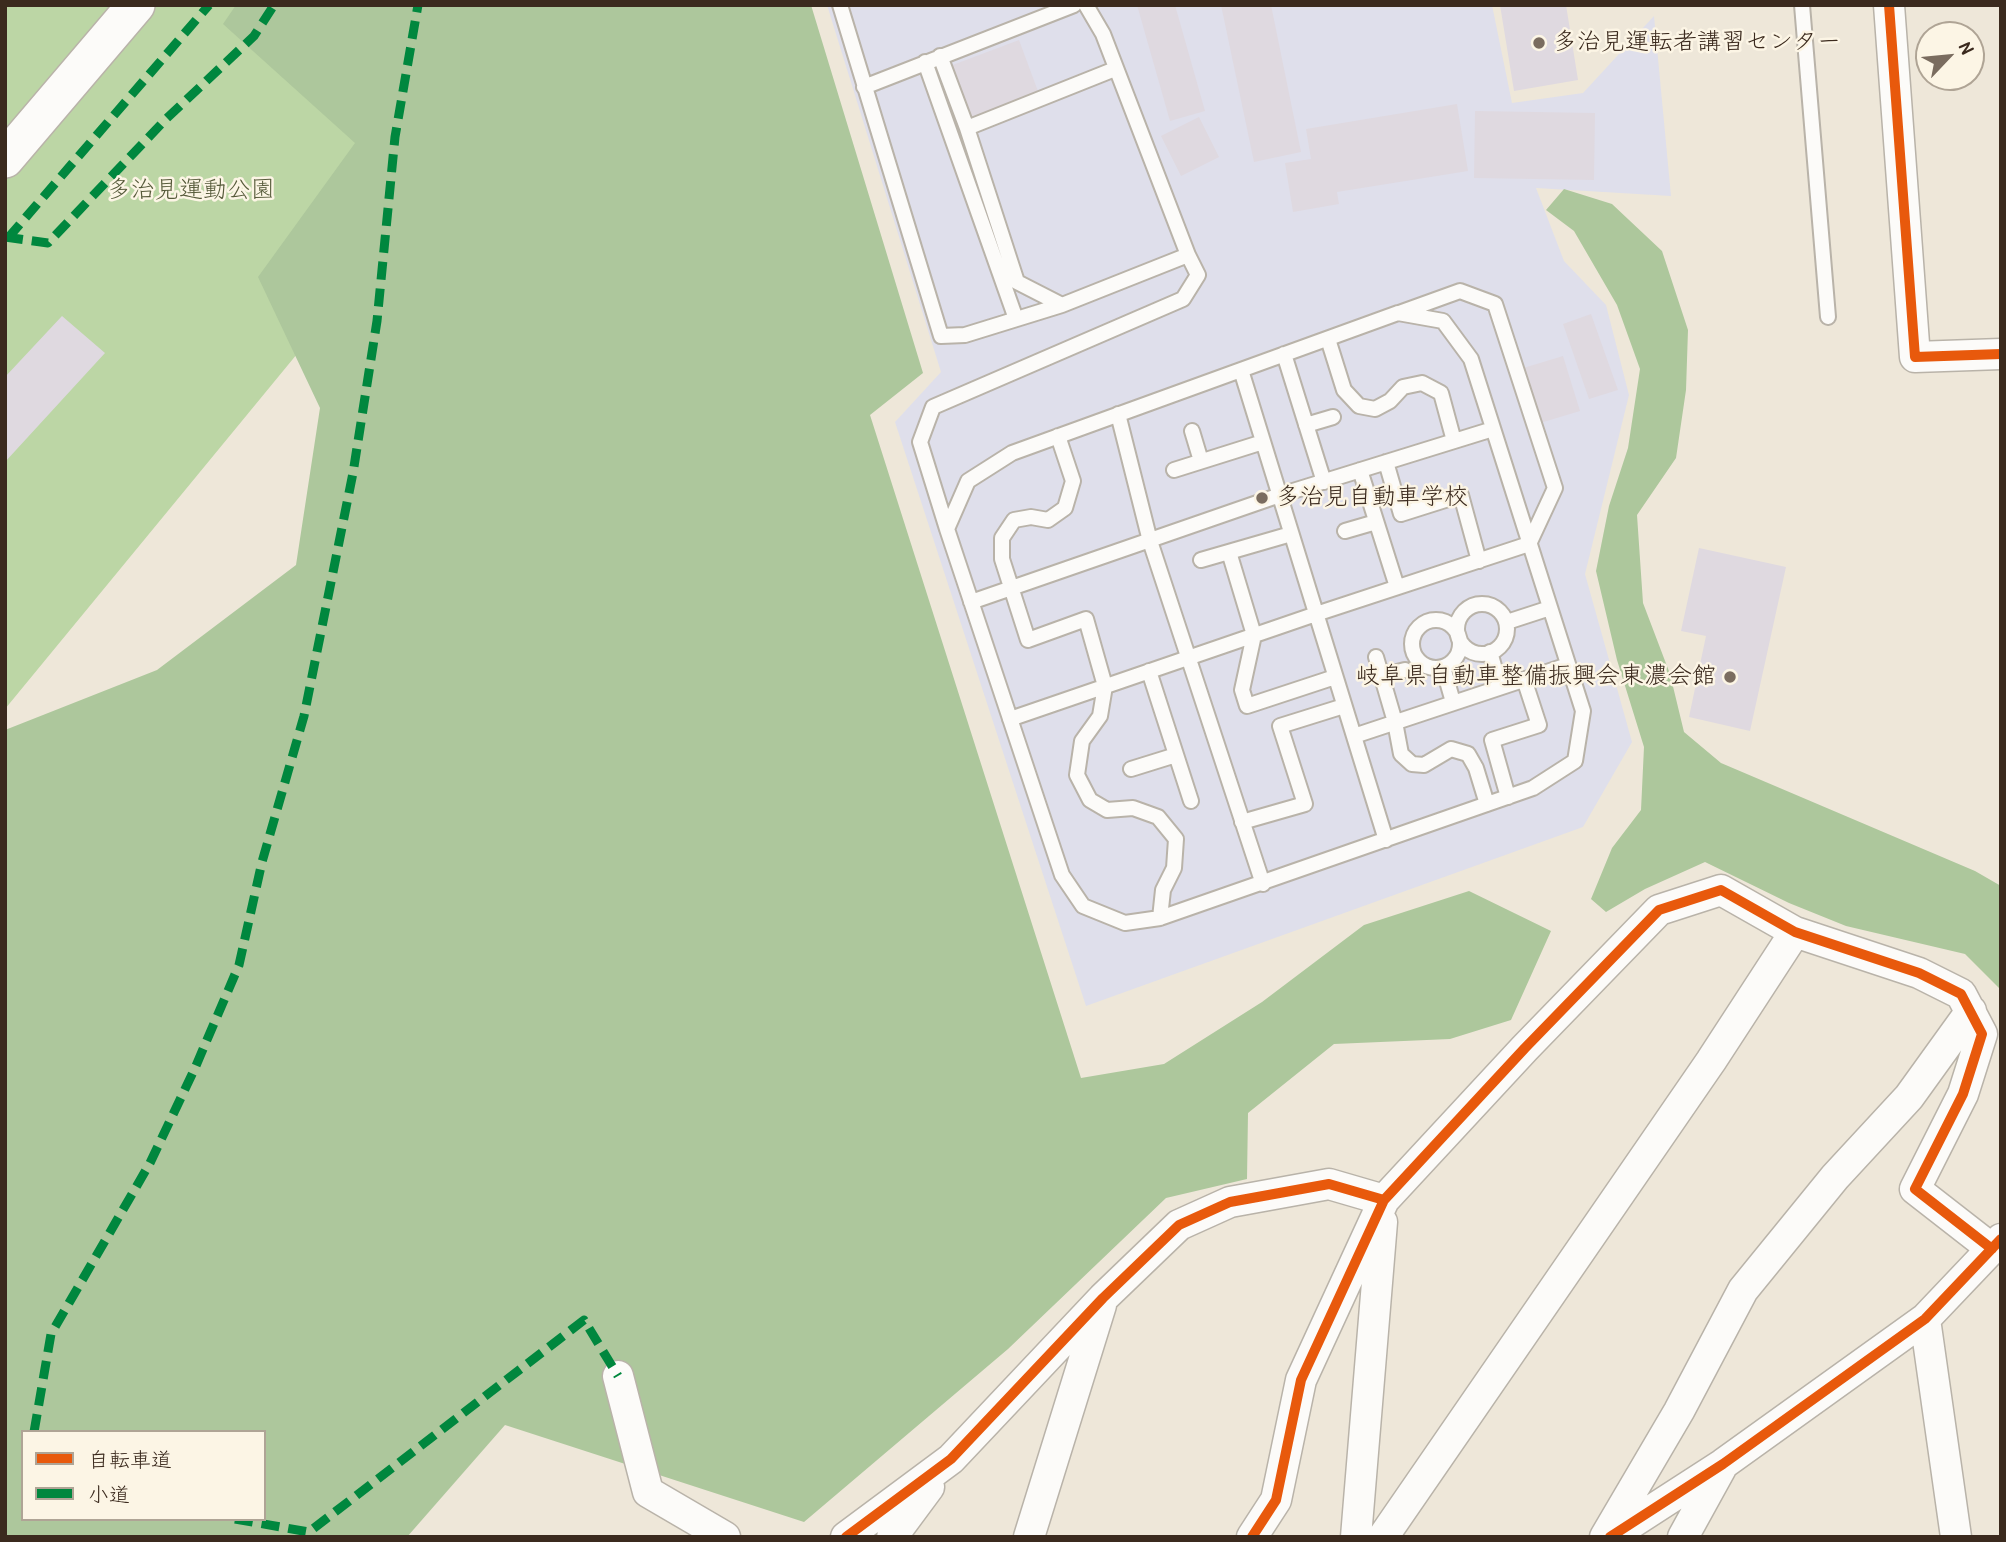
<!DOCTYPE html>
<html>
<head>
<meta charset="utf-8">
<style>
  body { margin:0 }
  #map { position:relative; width:2006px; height:1542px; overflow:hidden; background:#eee7d9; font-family:"Patrick Hand","Klee One",sans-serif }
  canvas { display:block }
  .frame { position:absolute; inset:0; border:7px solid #3b2a1e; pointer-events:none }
  .legend { position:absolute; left:21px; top:1430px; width:245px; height:91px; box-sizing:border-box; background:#fcf5e5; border:2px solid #afa495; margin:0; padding:9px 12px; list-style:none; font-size:21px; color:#3b2a1e }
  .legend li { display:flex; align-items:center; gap:14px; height:35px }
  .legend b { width:35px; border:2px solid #afa495 }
  .north { position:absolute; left:1915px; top:21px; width:70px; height:70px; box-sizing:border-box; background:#fcf5e5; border:2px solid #afa495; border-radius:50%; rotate:64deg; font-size:19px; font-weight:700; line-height:28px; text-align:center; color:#3b2a1e }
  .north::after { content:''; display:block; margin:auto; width:24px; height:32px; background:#7a6c5f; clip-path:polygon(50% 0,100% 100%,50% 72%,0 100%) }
</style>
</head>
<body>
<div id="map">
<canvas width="2006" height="1542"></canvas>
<div class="frame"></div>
<ul class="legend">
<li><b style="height:9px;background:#e8590c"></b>自転車道</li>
<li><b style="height:9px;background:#00873e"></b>小道</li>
</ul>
<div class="north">N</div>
</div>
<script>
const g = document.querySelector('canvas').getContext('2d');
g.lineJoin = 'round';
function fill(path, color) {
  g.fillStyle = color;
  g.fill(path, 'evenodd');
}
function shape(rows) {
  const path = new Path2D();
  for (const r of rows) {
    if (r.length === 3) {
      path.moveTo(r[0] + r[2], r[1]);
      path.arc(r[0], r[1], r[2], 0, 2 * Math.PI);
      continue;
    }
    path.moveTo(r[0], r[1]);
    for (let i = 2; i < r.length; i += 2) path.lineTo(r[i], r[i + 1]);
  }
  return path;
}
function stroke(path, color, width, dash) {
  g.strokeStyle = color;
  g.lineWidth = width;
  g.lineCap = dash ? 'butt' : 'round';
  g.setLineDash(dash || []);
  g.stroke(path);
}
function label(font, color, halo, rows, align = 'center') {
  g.font = font + ' "Patrick Hand","Klee One",sans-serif';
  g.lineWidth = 5;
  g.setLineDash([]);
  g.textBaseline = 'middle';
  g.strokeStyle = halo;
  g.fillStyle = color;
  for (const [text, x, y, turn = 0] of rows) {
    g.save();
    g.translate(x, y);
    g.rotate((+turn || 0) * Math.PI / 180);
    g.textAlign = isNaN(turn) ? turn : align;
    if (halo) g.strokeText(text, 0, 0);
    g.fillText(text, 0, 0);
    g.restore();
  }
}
const built = shape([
  [827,5,1492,5,1512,103,1583,93,1654,16,1671,196,1536,188,1564,261,1606,305,1629,395,1585,574,1632,742,1583,827,1086,1006,895,422,941,372]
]);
const green = shape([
  [5,5,623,5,464,151,5,709]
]);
const forest = shape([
  [236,5,811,5,923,373,870,415,1081,1078,1164,1064,1262,1002,1364,925,1469,891,1551,931,1511,1020,1450,1039,1334,1044,1248,1113,1247,1179,1166,1198,1008,1349,804,1522,505,1425,407,1537,5,1537,5,730,157,670,296,565,320,408,258,277,355,143,223,24],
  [23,1432,264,1432,264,1519,23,1519],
  [1564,189,1612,204,1662,251,1688,330,1686,390,1676,458,1637,515,1643,603,1670,674,1684,732,1721,763,1975,871,2001,886,2001,990,1965,954,1846,926,1789,903,1705,862,1645,889,1606,912,1591,899,1612,848,1641,810,1644,747,1617,660,1596,571,1609,506,1628,448,1640,369,1617,305,1574,231,1546,210]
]);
const building = shape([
  [1137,5,1175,5,1205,111,1170,121],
  [1221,5,1271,5,1301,152,1254,162],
  [1500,5,1566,5,1578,80,1514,91],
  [1019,40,1039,94,970,120,950,66],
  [1457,104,1468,171,1337,192,1339,204,1293,212,1285,163,1311,159,1306,129],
  [1475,111,1595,113,1594,180,1474,178],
  [1199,117,1219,157,1181,176,1161,136],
  [1591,314,1618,390,1589,399,1563,324],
  [62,316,105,353,5,462,5,377],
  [1563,356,1580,411,1537,424,1520,369],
  [1699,548,1786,567,1750,731,1689,717,1706,636,1681,631]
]);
const service = shape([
  [840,5,941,336,965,335,1062,305,1188,255,1103,34,1086,5],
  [1802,5,1828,317],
  [940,56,967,128,1017,282,1062,305],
  [925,62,1016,319],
  [864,87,1074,5],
  [967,128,1115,69],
  [1398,313,1443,321,1471,359,1583,711,1575,761,1533,788,1160,918,1125,923,1083,906,1062,875,947,529,968,481,1012,453,1398,313],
  [1328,339,1344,390,1359,406,1375,409,1390,401,1403,387,1422,383,1441,393,1454,441],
  [1284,354,1324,482],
  [1241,370,1386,840],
  [1118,414,1150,541,1263,884],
  [1306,425,1333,417],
  [1192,431,1201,461],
  [1058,436,1073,481,1065,508,1048,520,1031,517,1014,520,1002,538,1002,559,1028,640,1086,619,1105,686,1100,716,1082,741,1077,775,1090,800,1107,810,1133,808,1158,817,1176,839,1174,868,1163,890,1160,918],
  [1386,462,1401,514,1461,495,1479,561],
  [1174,470,1263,442],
  [1360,470,1397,587],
  [947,529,920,442,933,407,1183,299,1198,275,1188,255],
  [1345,531,1376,522],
  [1229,552,1254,635,1242,690,1247,706,1335,677],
  [1201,560,1291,534],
  [971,602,1280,495,1493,429],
  [1482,629,25],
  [1436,644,24],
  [1507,622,1550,608],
  [1490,652,1500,687],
  [1376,657,1395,722,1401,754,1412,764,1424,765,1451,749,1468,754,1476,768,1487,804],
  [1443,667,1453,702],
  [1149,671,1191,801],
  [1381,676,1405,670],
  [1010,719,1316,614,1529,544,1555,488,1495,304,1460,291,1399,313],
  [1354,736,1568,665],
  [1131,769,1176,755],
  [1508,797,1492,740,1539,725,1524,679],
  [1242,822,1305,804,1280,726,1344,706]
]);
const minor = shape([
  [1889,5,1915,357,2001,354],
  [1925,1319,1956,1537],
  [618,1376,648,1492,725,1537],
  [846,1537,951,1459,1103,1298,1179,1225,1230,1202,1329,1184,1384,1200],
  [892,1537,929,1487],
  [1029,1537,1101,1305],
  [1252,1537,1276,1500,1301,1380,1384,1200,1525,1048,1659,910,1721,890,1795,932,1919,973,1961,994,1982,1034,1963,1094,1915,1189,1992,1249],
  [1356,1537,1382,1222],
  [1383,1537,1711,1061,1795,932],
  [1605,1537,1679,1411,1743,1290,1835,1177,1909,1097,1971,1011],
  [1610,1537,1723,1464,1925,1319,2001,1239],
  [1683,1537,1721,1468]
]);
const tertiary = shape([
  [5,159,136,5]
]);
const quiet = shape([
  [5,237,48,243,166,119,254,36,274,5],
  [8,238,209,5],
  [34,1432,51,1334,150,1163,195,1068,239,965,262,862,304,716,353,473,377,321,395,137,418,5],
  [235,1519,309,1532,584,1320,618,1376]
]);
const cycleway = shape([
  [1889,5,1915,357,2001,354],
  [846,1537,951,1459,1103,1298,1179,1225,1230,1202,1329,1184,1384,1200],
  [1252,1537,1276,1500,1301,1380,1384,1200,1525,1048,1659,910,1721,890,1795,932,1919,973,1961,994,1982,1034,1963,1094,1915,1189,1992,1249],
  [1610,1537,1723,1464,1925,1319,2001,1239]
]);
const markers = [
  [1539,43,7,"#7a6c5f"],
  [1262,498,7,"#7a6c5f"],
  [1730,677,7,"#7a6c5f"]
];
const poiNames = [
  ["多治見運転者講習センター",1553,43],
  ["多治見自動車学校",1276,498],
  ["岐阜県自動車整備振興会東濃会館",1716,677,"right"]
];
const parkNames = [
  ["多治見運動公園",191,191]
];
fill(built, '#dfdfeb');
fill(green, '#bcd6a5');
fill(forest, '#adc79c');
fill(building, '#dfd9e0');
stroke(service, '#b9b3a9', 18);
stroke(minor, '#b9b3a9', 33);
stroke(tertiary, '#b9b3a9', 40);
stroke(service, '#fcfbf9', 14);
stroke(minor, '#fcfbf9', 30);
stroke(tertiary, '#fcfbf9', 37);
stroke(quiet, '#00873e', 9, [18, 9]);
stroke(cycleway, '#e8590c', 10);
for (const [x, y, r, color] of markers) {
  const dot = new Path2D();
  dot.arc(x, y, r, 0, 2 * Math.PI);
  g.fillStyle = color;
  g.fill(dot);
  stroke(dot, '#fcf5e5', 2.5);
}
label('24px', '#3b2a1e', '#fcf5e5', poiNames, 'left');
label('24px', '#565a3a', '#fcf5e5', parkNames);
</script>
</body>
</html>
